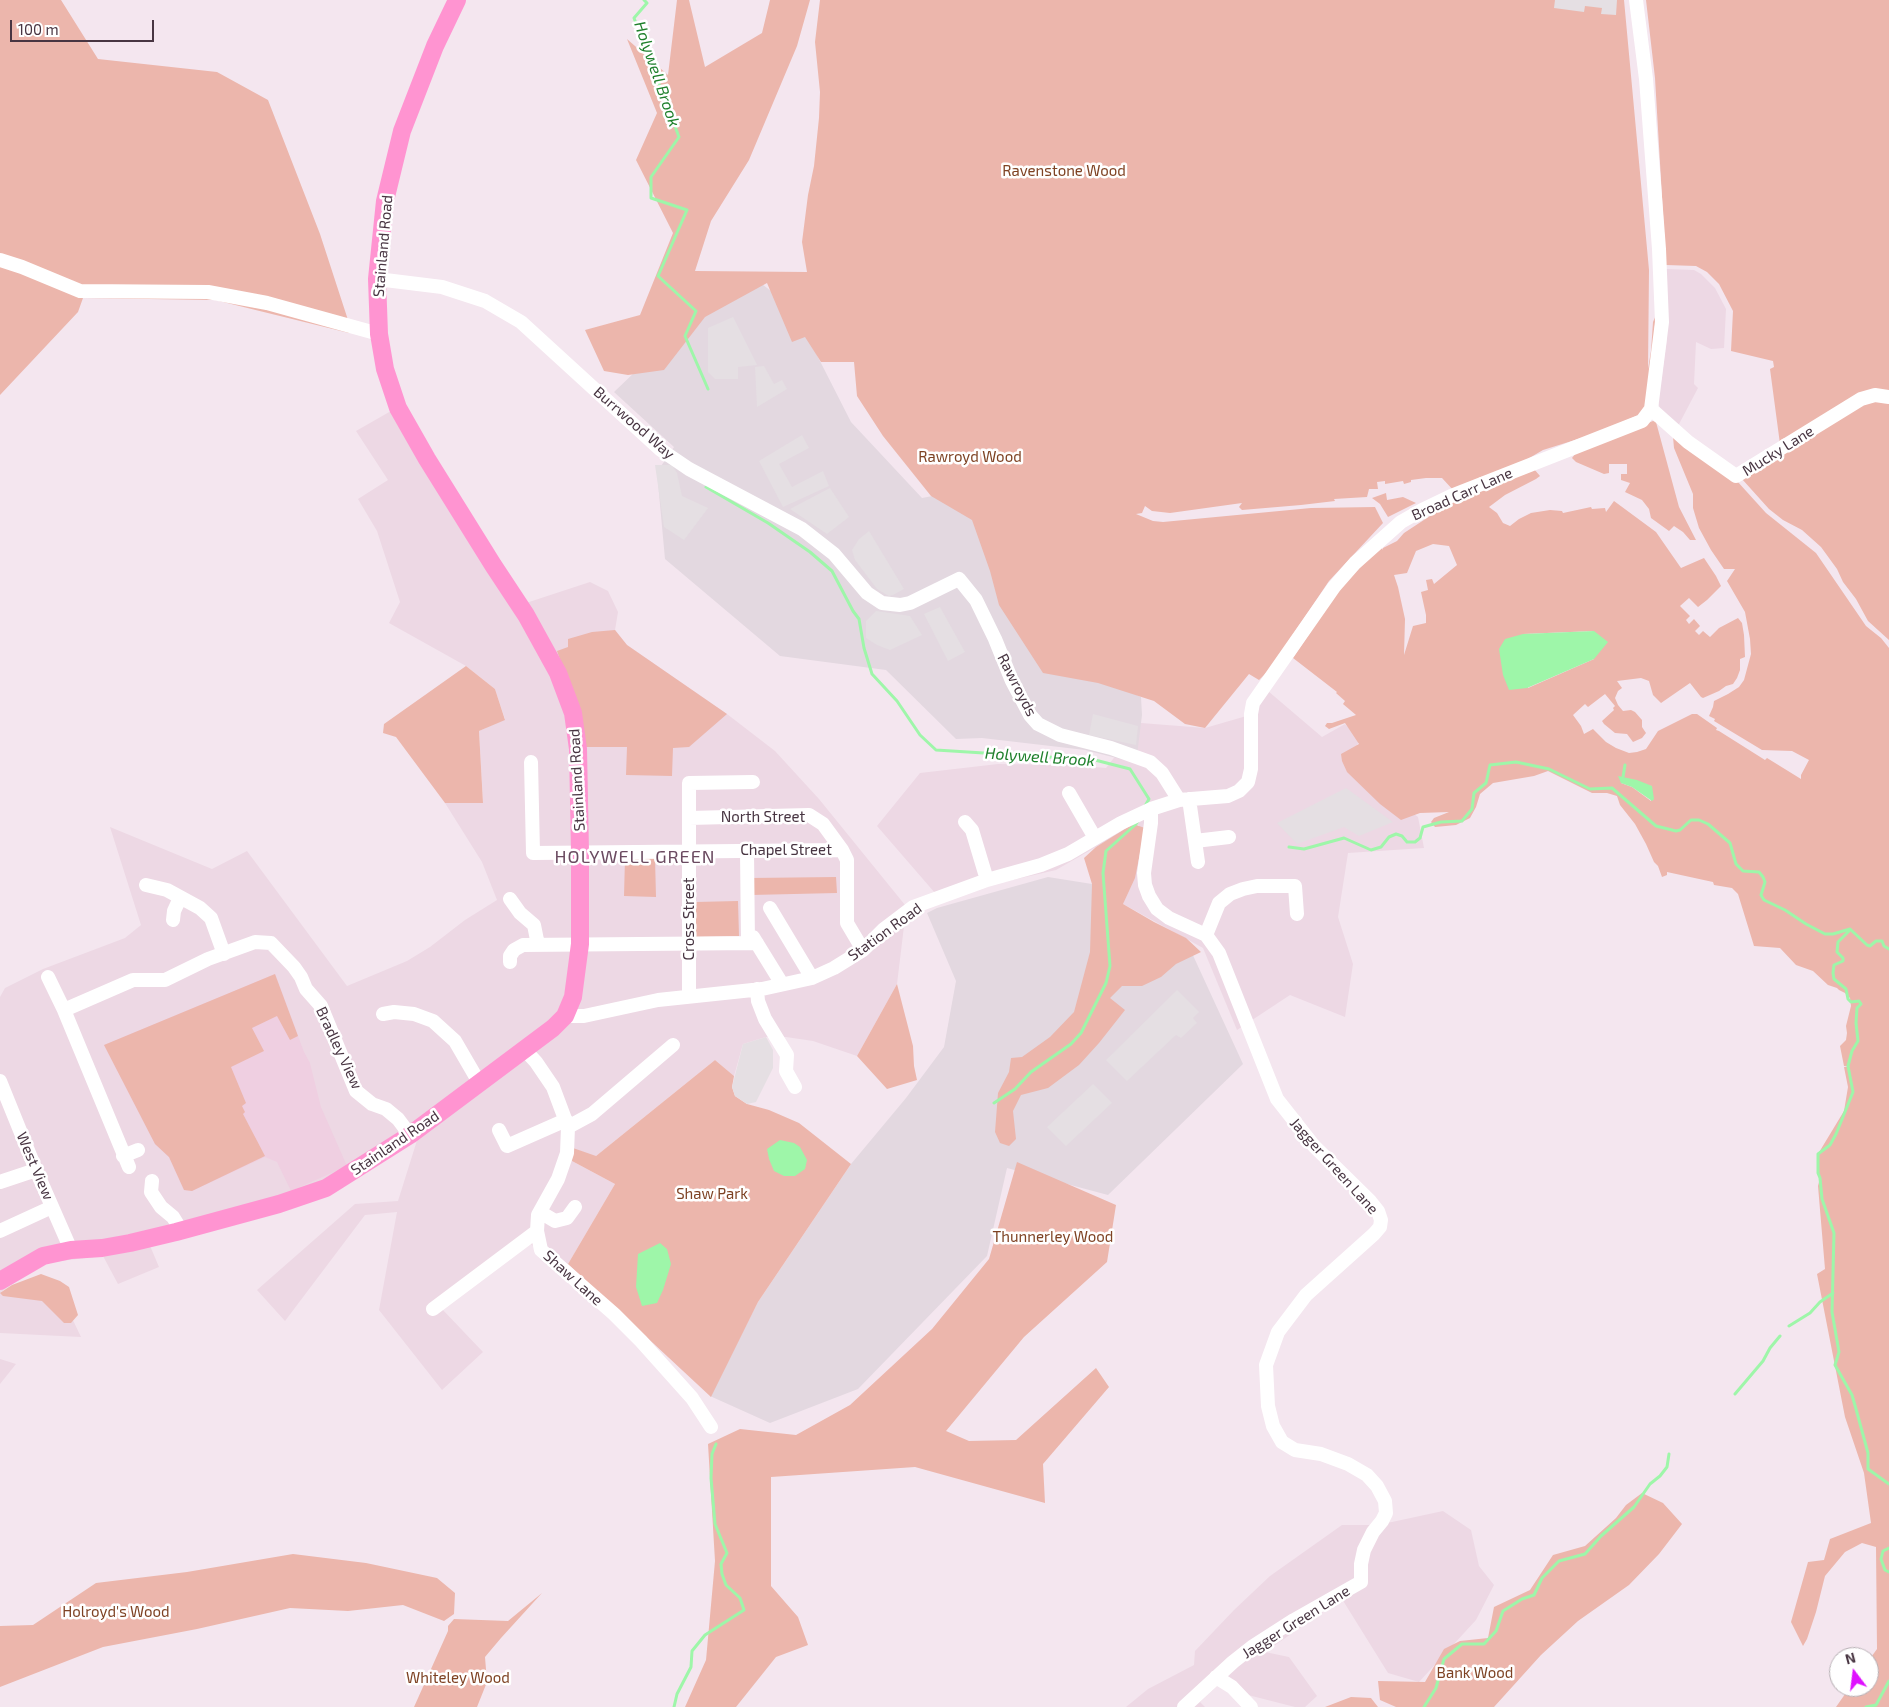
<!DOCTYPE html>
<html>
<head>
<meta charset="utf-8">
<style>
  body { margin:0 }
  #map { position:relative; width:1889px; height:1707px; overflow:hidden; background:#f4e6ef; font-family:"Exo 2",sans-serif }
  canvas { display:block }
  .north { position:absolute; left:1829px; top:1647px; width:50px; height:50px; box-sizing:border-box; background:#fff; border:1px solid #b6aeb3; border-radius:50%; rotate:345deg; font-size:14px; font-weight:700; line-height:20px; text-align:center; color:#483542 }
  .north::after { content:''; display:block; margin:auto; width:18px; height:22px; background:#df12ff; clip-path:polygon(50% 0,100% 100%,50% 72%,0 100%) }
  .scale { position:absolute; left:10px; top:20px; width:144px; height:22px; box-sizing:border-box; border:2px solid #483542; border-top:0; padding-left:6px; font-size:15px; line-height:18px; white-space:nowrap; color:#483542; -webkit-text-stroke:4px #fff; paint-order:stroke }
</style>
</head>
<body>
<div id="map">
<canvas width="1889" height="1707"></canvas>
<div class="north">N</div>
<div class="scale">100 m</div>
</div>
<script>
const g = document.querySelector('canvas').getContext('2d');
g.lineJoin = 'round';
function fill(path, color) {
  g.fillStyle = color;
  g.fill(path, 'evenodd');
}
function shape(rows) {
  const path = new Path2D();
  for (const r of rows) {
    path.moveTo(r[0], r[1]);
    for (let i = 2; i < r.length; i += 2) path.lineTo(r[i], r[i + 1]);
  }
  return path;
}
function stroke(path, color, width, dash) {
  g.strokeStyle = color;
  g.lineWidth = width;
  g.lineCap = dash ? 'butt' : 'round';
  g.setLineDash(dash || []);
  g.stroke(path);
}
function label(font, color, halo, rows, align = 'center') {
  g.font = font + ' "Exo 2",sans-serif';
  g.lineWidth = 5;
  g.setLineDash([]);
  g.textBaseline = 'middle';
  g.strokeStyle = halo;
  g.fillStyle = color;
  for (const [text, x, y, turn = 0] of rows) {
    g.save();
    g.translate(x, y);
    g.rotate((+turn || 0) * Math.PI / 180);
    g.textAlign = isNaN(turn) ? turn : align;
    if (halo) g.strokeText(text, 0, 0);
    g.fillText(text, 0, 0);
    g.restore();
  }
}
const residential = shape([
  [1666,269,1694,270,1701,274,1715,288,1726,309,1724,348,1711,349,1696,342,1694,384,1698,388,1678,426,1660,409,1658,402,1667,340],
  [391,411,526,603,590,582,608,591,618,612,615,630,627,645,727,714,775,751,819,799,905,905,935,893,877,826,920,773,998,764,1072,765,1106,768,1141,723,1205,728,1243,717,1254,712,1268,691,1322,737,1345,724,1360,740,1346,764,1418,817,1424,848,1348,853,1338,917,1353,964,1345,1017,1290,995,1237,1030,1203,948,1123,904,1139,825,1103,843,1056,870,995,884,941,903,905,918,897,984,857,1056,813,1041,786,1037,766,1037,743,1044,734,1076,715,1060,596,1156,572,1161,615,1184,568,1264,558,1271,529,1242,442,1309,483,1352,442,1390,379,1310,397,1212,365,1215,285,1321,257,1290,355,1204,398,1201,419,1134,325,1192,148,1241,159,1267,118,1284,103,1256,43,1263,1,1292,58,1289,81,1337,0,1333,0,997,5,988,43,969,125,938,141,925,110,827,212,869,247,851,347,986,407,961,430,947,465,920,497,900,482,862,445,803,483,802,479,731,505,719,495,689,466,666,389,623,400,602,377,531,358,499,388,480,356,431],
  [0,1359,16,1364,0,1384],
  [1443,1511,1471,1530,1479,1566,1494,1585,1476,1620,1419,1682,1388,1673,1342,1599,1265,1652,1289,1657,1317,1696,1305,1707,1295,1707,1248,1695,1225,1679,1200,1702,1205,1707,1126,1707,1148,1689,1194,1665,1195,1651,1234,1610,1270,1576,1342,1525,1371,1525,1392,1522]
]);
const industrial = shape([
  [758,281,793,308,851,422,922,498,959,491,1039,650,1141,697,1142,715,1136,763,1085,750,982,738,956,739,886,670,780,656,665,559,657,472,674,447,614,392,706,304],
  [1048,877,1092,884,1191,951,1243,1064,1108,1195,1007,1168,987,1256,858,1389,770,1423,710,1396,758,1302,851,1164,906,1098,944,1047,956,981,927,913,937,908]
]);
const education = shape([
  [275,974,304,1052,310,1063,321,1107,347,1166,291,1191,277,1162,265,1157,192,1191,184,1190,169,1157,155,1144,104,1045]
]);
const green = shape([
  [0,0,61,0,98,59,217,72,268,100,320,234,348,320,349,333,215,300,83,298,78,312,0,395],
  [677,0,689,0,705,67,762,33,770,0,810,0,797,46,749,160,711,221,695,271,807,272,802,242,808,195,814,166,819,118,820,92,815,42,820,0,1624,0,1649,270,1648,369,1651,351,1653,322,1656,315,1646,412,1591,435,1543,450,1514,467,1454,491,1442,478,1426,478,1411,480,1411,482,1404,484,1403,481,1385,484,1385,481,1377,482,1378,489,1369,489,1367,497,1334,499,1335,501,1301,505,1242,510,1239,507,1242,503,1170,513,1152,511,1145,506,1142,513,1136,514,1153,521,1163,522,1311,508,1375,507,1383,523,1329,581,1269,670,1259,680,1249,674,1205,728,1185,724,1154,701,1098,683,1043,673,999,605,990,571,972,520,931,496,883,436,857,396,854,362,821,362,805,337,792,342,767,283,705,317,664,370,628,375,604,371,585,330,640,315,673,233,636,160,657,113,627,39,668,75],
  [1646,0,1889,0,1889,394,1882,392,1780,444,1770,369,1774,367,1773,361,1731,351,1733,311,1719,284,1707,272,1696,266,1666,265,1655,78],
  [1865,399,1889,400,1889,640,1868,621,1856,599,1843,582,1837,569,1821,547,1802,530,1783,520,1769,509,1742,479],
  [1653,421,1656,422,1679,507,1696,540,1690,540,1683,532,1674,526,1669,531,1651,518,1649,509,1642,500,1625,492,1630,483,1621,480,1621,474,1627,474,1627,464,1609,464,1609,473,1604,474,1576,462,1572,458,1575,454,1613,436],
  [1673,437,1737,481,1766,513,1816,553,1866,626,1881,638,1889,648,1889,1707,1836,1707,1850,1687,1869,1687,1869,1660,1877,1649,1876,1547,1862,1543,1845,1552,1825,1576,1816,1612,1807,1639,1803,1646,1791,1622,1808,1562,1824,1560,1830,1539,1871,1523,1864,1473,1845,1417,1817,1274,1825,1269,1818,1186,1820,1178,1818,1173,1818,1154,1844,1111,1848,1087,1844,1067,1850,1067,1844,1066,1840,1046,1846,1040,1847,1033,1846,1026,1851,1006,1850,998,1845,993,1839,990,1837,988,1828,985,1813,971,1796,965,1780,948,1754,946,1738,894,1732,888,1714,885,1713,882,1667,872,1667,875,1662,877,1658,866,1654,862,1646,844,1635,824,1620,805,1617,796,1607,793,1592,793,1548,771,1534,776,1493,783,1480,794,1476,807,1470,818,1456,825,1435,827,1431,822,1434,818,1449,812,1420,813,1401,820,1380,804,1347,772,1342,761,1341,754,1359,744,1345,723,1329,729,1325,726,1327,723,1332,723,1356,715,1343,704,1345,701,1336,693,1337,692,1293,658,1339,589,1381,546,1383,550,1383,548,1397,541,1404,533,1456,499,1534,469,1540,476,1536,479,1505,495,1489,507,1497,513,1503,523,1510,526,1519,519,1531,513,1550,510,1562,511,1563,513,1591,507,1592,509,1605,508,1606,512,1614,501,1656,532,1681,568,1704,558,1716,576,1721,586,1707,600,1698,607,1689,598,1680,606,1690,616,1686,620,1689,624,1694,619,1700,626,1695,631,1699,635,1703,631,1710,637,1719,628,1738,618,1742,623,1744,635,1745,657,1740,659,1740,670,1737,678,1733,684,1726,686,1719,691,1703,698,1701,697,1690,683,1661,703,1653,695,1649,681,1641,678,1617,681,1622,688,1618,691,1615,698,1618,705,1623,711,1631,710,1635,712,1642,720,1642,727,1646,733,1642,738,1633,742,1627,734,1615,733,1604,724,1602,721,1614,710,1613,708,1615,706,1605,694,1588,707,1585,704,1573,715,1581,726,1584,734,1593,729,1606,742,1616,748,1629,753,1637,752,1646,749,1658,731,1692,714,1697,714,1717,728,1716,730,1719,731,1765,760,1767,758,1801,779,1801,775,1809,760,1792,751,1762,750,1714,721,1715,719,1709,716,1713,707,1714,701,1728,694,1739,687,1744,680,1751,654,1750,639,1745,612,1727,581,1735,569,1724,569,1711,550,1699,528,1693,508,1693,494,1674,448],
  [1433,544,1449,546,1457,565,1434,584,1432,579,1426,580,1428,590,1421,592,1426,615,1426,623,1413,626,1404,655,1405,619,1398,587,1394,575,1407,573,1416,551],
  [1594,631,1594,659,1528,688,1523,634],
  [1621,783,1652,786,1651,801,1632,787],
  [1386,493,1387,500,1403,497,1416,503,1388,517,1380,504,1372,498],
  [615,630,627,645,727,714,689,747,673,748,672,776,626,775,627,747,585,747,580,716,557,651,568,647,568,639,592,632],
  [466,666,495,689,505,720,479,731,483,803,445,803,396,737,383,733,384,724],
  [1133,824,1145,828,1135,878,1123,904,1154,922,1186,938,1201,952,1176,964,1161,977,1142,986,1122,986,1110,998,1125,1010,1099,1043,1079,1065,1048,1088,1021,1095,1013,1111,1016,1139,1009,1146,1000,1143,995,1132,998,1093,1009,1072,1011,1058,1022,1057,1050,1037,1074,1012,1090,952,1092,884,1084,858,1096,847],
  [625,858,655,858,656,897,624,896],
  [836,877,837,893,751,895,750,878],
  [738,901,739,936,696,937,696,902],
  [275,974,298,1036,290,1040,277,1016,252,1028,264,1051,231,1067,246,1103,242,1106,245,1112,243,1114,265,1156,192,1191,184,1190,169,1157,155,1144,104,1045],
  [897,984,913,1046,914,1066,917,1080,887,1089,857,1056],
  [715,1060,734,1076,732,1087,735,1096,747,1104,769,1110,799,1123,851,1164,758,1302,711,1397,568,1264,615,1184,572,1161,573,1148,596,1156],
  [1017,1162,1116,1205,1107,1262,1024,1337,946,1431,969,1441,1016,1440,1096,1368,1109,1387,1043,1464,1045,1503,915,1467,771,1477,771,1586,798,1617,808,1645,776,1657,736,1707,685,1707,706,1660,715,1561,708,1444,740,1429,796,1435,850,1405,932,1329,989,1259],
  [41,1274,60,1281,69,1287,78,1315,71,1323,64,1323,42,1301,3,1296,0,1293,12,1285],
  [1642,1493,1663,1503,1682,1524,1659,1554,1629,1585,1578,1621,1541,1655,1494,1707,1396,1707,1380,1700,1378,1681,1425,1682,1444,1649,1460,1641,1488,1638,1494,1607,1530,1590,1553,1555,1585,1546,1616,1518,1626,1505],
  [293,1554,366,1563,437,1578,455,1593,454,1614,444,1621,403,1605,348,1611,290,1608,197,1629,103,1647,0,1687,0,1626,33,1625,96,1583,187,1572],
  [542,1593,501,1638,485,1657,487,1682,477,1707,414,1707,448,1631,448,1626,454,1619,508,1621],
  [1351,1697,1371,1698,1378,1707,1325,1707]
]);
const parking = shape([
  [1555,0,1617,0,1616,15,1601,14,1602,8,1585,6,1584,12,1554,8],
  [733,317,757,365,738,367,738,379,715,379,708,372,708,328],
  [764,366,774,384,782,380,787,389,757,407,755,367],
  [802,435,809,448,779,464,792,487,823,471,829,486,783,507,759,461],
  [655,465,672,465,677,473,682,496,708,508,684,540,664,527],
  [830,488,849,517,827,534,790,509],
  [869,531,904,589,893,595,889,596,877,589,855,560,852,550,859,539],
  [940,607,965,652,948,661,924,614],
  [876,611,910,616,922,635,890,650,877,645,866,638,866,621],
  [1093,714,1138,726,1136,745,1089,735],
  [1346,788,1393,822,1359,836,1344,827,1297,844,1277,823],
  [1177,990,1199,1012,1193,1018,1197,1023,1181,1038,1176,1035,1127,1081,1106,1060],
  [766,1037,773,1050,773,1068,756,1102,747,1104,735,1096,732,1087,743,1044],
  [1093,1084,1112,1103,1066,1146,1047,1127]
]);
const water = shape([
  [1594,631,1608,642,1594,659,1527,688,1509,690,1503,675,1499,649,1505,639,1523,634],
  [1618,776,1637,780,1652,786,1654,799,1652,801,1632,787,1621,783],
  [780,1140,794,1143,800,1147,807,1160,805,1169,795,1176,784,1176,774,1171,769,1159,767,1149],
  [660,1243,667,1249,671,1264,663,1290,657,1303,642,1306,636,1287,638,1254]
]);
const stream = shape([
  [644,0,647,3,634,18,679,137,651,177,651,198,687,210,658,276,696,311,685,336,708,389],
  [706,487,768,523,810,552,832,571,853,611,859,619,864,648,872,674,897,701,920,735,936,750,1095,760,1130,769,1149,799,1145,806],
  [1623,777,1625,765],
  [1289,847,1304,849,1344,838,1371,850,1381,847,1389,837,1396,834,1402,836,1407,842,1415,842,1420,838,1423,827,1441,822,1462,821,1472,809,1474,793,1486,783,1490,765,1516,762,1549,769,1590,789,1612,788,1656,826,1676,831,1680,830,1691,820,1699,820,1708,824,1730,843,1736,864,1743,871,1759,872,1763,877,1765,882,1761,895,1764,900,1785,910,1806,924,1825,934,1833,934,1850,929,1867,945,1870,946,1876,941,1882,941,1884,946,1889,949],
  [1849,931,1838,942,1837,952,1843,958,1843,961,1834,965,1833,973,1834,979,1846,989,1848,999,1851,1002,1859,1001,1861,1004,1857,1008,1856,1023,1858,1041,1852,1051,1848,1066,1853,1092,1836,1134,1830,1145,1818,1154,1818,1173,1820,1178,1822,1199,1834,1233,1832,1312,1839,1352,1835,1365,1852,1395,1856,1409,1868,1453,1868,1469,1889,1484],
  [994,1103,1015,1089,1031,1072,1071,1044,1081,1033,1106,983,1110,966,1103,873,1106,851,1135,825,1138,821],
  [1789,1326,1810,1313,1820,1302,1833,1293],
  [1735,1394,1763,1361,1770,1348,1780,1336],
  [1889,1548,1883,1551,1881,1559,1885,1570,1889,1572],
  [674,1707,677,1694,691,1667,692,1651,705,1635,744,1610,740,1598,726,1585,722,1574,721,1564,727,1553,715,1524,711,1478,712,1454,716,1444],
  [1424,1707,1436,1688,1444,1659,1462,1644,1484,1644,1496,1631,1503,1611,1522,1599,1534,1595,1542,1578,1559,1561,1585,1554,1601,1536,1634,1507,1650,1484,1660,1476,1667,1467,1669,1454],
  [1866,1707,1876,1705,1889,1681]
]);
const minor = shape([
  [0,260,22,267,80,291,208,292,267,303,379,334],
  [377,279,442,287,485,301,521,322,661,450,689,469,802,529,834,554,867,593,882,603,900,605,910,603,959,579,976,600,995,639,1012,681,1030,715,1038,724,1060,735,1111,748,1150,762,1162,773,1179,800],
  [1651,409,1688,442,1736,476,1861,399,1875,395,1889,397],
  [531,762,533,853,842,850],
  [1069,793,1095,838],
  [1189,799,1195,841,1229,837],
  [1151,809,1151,823,1144,873,1145,885,1149,896,1157,909,1169,918,1206,935,1219,953,1277,1099,1314,1146,1370,1201,1378,1211,1381,1220,1380,1227,1374,1234,1306,1295,1278,1332,1266,1365,1268,1406,1273,1426,1282,1442,1295,1450,1321,1454,1348,1464,1367,1475,1377,1486,1385,1501,1386,1513,1382,1521,1373,1532,1364,1550,1361,1564,1361,1582,1294,1620,1252,1647,1233,1662,1184,1707],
  [689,818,809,815,823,824,842,850,847,860,847,923,863,950],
  [965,822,972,830,987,880],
  [1195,841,1198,862],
  [747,851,748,943],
  [146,885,167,890,200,908,211,918,224,954],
  [510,899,520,913,534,925,538,945],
  [770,908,812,978],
  [173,920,174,911,180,898],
  [1206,935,1219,903,1230,894,1243,889,1257,886,1295,886,1297,914],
  [753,937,782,984],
  [510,962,510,956,514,950,523,945,757,943],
  [48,977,64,1010,129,1167],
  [757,989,758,1001,765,1019,787,1055,786,1071,795,1087],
  [689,996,689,783,753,782],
  [64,1010,133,980,165,980,208,959,255,942,271,943,294,967,301,977,306,989,321,1006,356,1091,372,1104,386,1109,398,1119,410,1135],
  [383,1014,394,1012,414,1014,433,1021,455,1041,480,1084],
  [565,1016,584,1016,658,1000,762,989,812,978,834,968,863,950,884,929,913,907,987,880,1041,865,1068,854,1121,823,1151,809,1179,800,1228,796,1239,791,1248,782,1251,769,1251,714,1253,703,1334,587,1355,563,1401,522,1422,510,1451,496,1642,421,1651,409,1662,322,1659,249,1646,79,1636,0],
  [524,1049,536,1062,553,1087,568,1127,567,1153,558,1179,538,1215,537,1231,541,1250,614,1314,641,1341,692,1398,711,1427],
  [0,1081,36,1170,71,1250],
  [568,1127,592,1114,673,1045],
  [499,1130,507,1146,566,1120],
  [123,1156,138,1150],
  [152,1181,151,1192,161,1207,173,1217,181,1230],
  [0,1182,36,1170],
  [538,1215,545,1215,555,1221,567,1218,575,1207],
  [0,1231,52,1207],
  [433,1309,537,1231],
  [1216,1677,1232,1687,1251,1707]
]);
const major = shape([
  [0,1281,43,1256,71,1250,102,1248,130,1243,176,1232,279,1204,326,1188,410,1135,553,1028,565,1016,573,997,580,944,580,852,578,749,573,713,558,673,526,615,493,565,427,459,398,408,385,369,379,334,377,279,385,201,402,131,435,46,457,0]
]);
const parkNames = [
  ["Ravenstone Wood",1064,171],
  ["Rawroyd Wood",970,457],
  ["Shaw Park",712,1194],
  ["Thunnerley Wood",1053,1237],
  ["Holroyd's Wood",116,1612],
  ["Bank Wood",1475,1673],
  ["Whiteley Wood",458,1678]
];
const streetNames = [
  ["Stainland Road",383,246,-85],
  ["Burrwood Way",634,423,41],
  ["Mucky Lane",1778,451,-32],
  ["Broad Carr Lane",1462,494,-24],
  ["Rawroyds",1017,685,63],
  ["Stainland Road",577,780,-93],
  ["North Street",763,817],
  ["Chapel Street",786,850],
  ["Cross Street",689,919,-90],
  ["Station Road",885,932,-36],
  ["Bradley View",339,1048,65],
  ["Stainland Road",395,1143,-34],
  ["West View",35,1166,67],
  ["Jagger Green Lane",1334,1166,48],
  ["Shaw Lane",573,1278,42],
  ["Jagger Green Lane",1296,1622,-32]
];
const waterNames = [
  ["Holywell Brook",657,74,71],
  ["Holywell Brook",1040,757,4]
];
const quarterNames = [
  ["HOLYWELL GREEN",635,857]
];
fill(residential, '#edd8e4');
fill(industrial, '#e3d8e0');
fill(education, '#efcfe1');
fill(green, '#ecb6ac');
fill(parking, '#e5dfe3');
fill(water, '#9ef6a9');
stroke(stream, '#9ef6a9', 3);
stroke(minor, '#fff', 14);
stroke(major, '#ff94d1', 18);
label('15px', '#7e4223', '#fff', parkNames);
label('15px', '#483542', '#fff', streetNames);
label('italic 16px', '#1f802c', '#fff', waterNames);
g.letterSpacing = '1px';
label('18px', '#6b4b61', '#fff', quarterNames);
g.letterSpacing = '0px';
</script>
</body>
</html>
